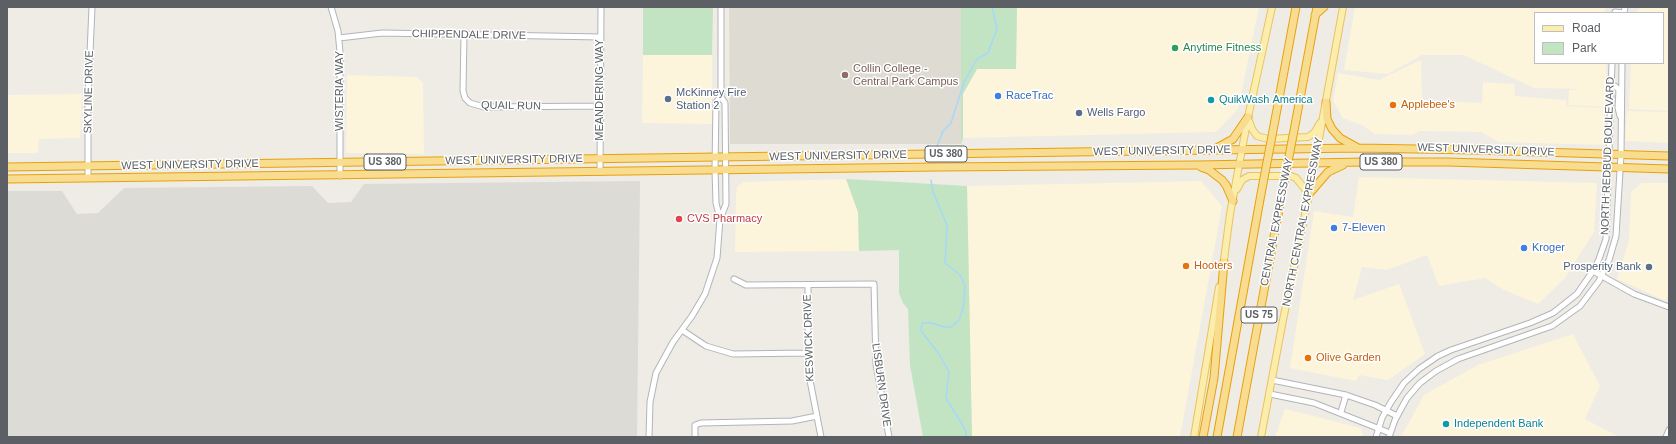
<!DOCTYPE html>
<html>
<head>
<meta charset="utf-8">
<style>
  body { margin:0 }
  #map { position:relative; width:1676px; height:444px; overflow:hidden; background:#eeece4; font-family:Helvetica,sans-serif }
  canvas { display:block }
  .frame { position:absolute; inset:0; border:8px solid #5c6064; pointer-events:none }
  .legend { position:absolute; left:1534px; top:12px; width:130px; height:52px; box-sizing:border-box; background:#fff; border:1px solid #bebfc1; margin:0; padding:5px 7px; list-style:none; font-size:12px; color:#5c6064 }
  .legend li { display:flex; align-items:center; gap:8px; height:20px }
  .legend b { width:20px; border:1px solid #bebfc1 }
</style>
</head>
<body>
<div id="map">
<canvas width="1676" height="444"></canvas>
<div class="frame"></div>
<ul class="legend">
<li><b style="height:5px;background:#fbeeac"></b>Road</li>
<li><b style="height:11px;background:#c2e4c2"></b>Park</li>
</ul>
</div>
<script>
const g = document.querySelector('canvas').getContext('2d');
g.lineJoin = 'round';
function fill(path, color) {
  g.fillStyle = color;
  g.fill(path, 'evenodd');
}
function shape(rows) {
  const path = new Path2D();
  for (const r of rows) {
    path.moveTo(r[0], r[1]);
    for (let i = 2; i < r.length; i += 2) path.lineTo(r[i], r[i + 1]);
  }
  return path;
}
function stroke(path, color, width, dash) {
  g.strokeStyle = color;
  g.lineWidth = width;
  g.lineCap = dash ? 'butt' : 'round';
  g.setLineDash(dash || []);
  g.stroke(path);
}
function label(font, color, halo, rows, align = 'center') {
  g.font = font + ' Helvetica,sans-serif';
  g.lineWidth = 3;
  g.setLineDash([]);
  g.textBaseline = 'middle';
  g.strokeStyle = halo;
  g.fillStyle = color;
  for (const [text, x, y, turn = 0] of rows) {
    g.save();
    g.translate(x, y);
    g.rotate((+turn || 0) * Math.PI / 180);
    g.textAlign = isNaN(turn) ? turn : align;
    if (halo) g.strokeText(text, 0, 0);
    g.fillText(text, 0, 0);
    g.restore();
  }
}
const commercial = shape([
  [1017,7,1259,7,1238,109,1216,132,963,138,963,94,977,69,1016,69],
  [1355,7,1605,7,1605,13,1535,13,1535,63,1606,63,1606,107,1568,105,1569,90,1579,89,1534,88,1464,55,1422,55,1388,74,1344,70],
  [1640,7,1669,7,1669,111,1629,109,1631,63,1663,63,1663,13,1636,13],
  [643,55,712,55,712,124,642,123],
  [1421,60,1422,100,1482,103,1483,82,1514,84,1515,96,1566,100,1567,106,1604,108,1604,145,1499,142,1481,132,1420,131,1412,135,1374,134,1364,126,1343,118,1333,101,1338,73,1379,80],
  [347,75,417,77,423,83,424,154,346,153],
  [82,94,80,138,39,139,38,153,7,153,7,95],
  [1627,111,1669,112,1669,143,1625,141],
  [1359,177,1597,183,1594,232,1565,278,1538,304,1502,289,1485,278,1439,286,1427,255,1387,270,1362,267,1353,300,1399,284,1425,354,1388,380,1359,375,1356,381,1290,368,1314,211,1353,217],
  [846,179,858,212,859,251,735,252,736,196,737,187,743,182],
  [1201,181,1222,206,1180,437,972,437,967,186],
  [1641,183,1669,183,1669,294,1666,301,1617,279,1629,240,1631,192],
  [1573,334,1600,386,1585,419,1619,437,1401,437,1424,395,1478,365],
  [1285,409,1361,428,1363,437,1275,437]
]);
const industrial = shape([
  [640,181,637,437,7,437,7,191,62,191,77,214,98,213,124,188,312,186,328,203,351,202,364,184]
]);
const education = shape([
  [729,7,961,7,961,144,730,144]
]);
const green = shape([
  [643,7,713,7,712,55,643,55],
  [961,7,1017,7,1016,69,977,69,963,94,963,138,961,144],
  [846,179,967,186,972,437,923,437,910,365,908,309,903,303,899,293,899,250,859,251,858,212]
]);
const stream = shape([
  [937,146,943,131,951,123,964,82,977,59,988,53,997,29,992,7],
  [931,180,933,192,947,225,945,263,960,275,965,286,963,309,959,320,951,327,944,327,932,323,922,323,921,331,939,354,949,372,946,398,965,429,967,437]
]);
const minor = shape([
  [331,7,338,31,340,52,340,176],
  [1615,12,1624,13],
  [1624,13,1625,7],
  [464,35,463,91,465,98,470,103,484,107,600,106],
  [339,38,382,33,601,37],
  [1610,85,1615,86,1619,90,1618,108,1620,116],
  [600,172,601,7],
  [88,177,88,99,92,7],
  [720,219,716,203,715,170,716,102,721,97],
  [1593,271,1634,294,1669,307],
  [734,279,746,285,874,284,876,364,889,437],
  [808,285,808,370,821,437],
  [682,330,706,346,733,354,807,353],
  [1272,380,1346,395,1375,405,1397,416],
  [1270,394,1314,403,1390,433],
  [1341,412,1346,395],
  [649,437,650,402,656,373,673,342,692,316,705,294,717,258,720,219,726,204,725,103,721,97,721,7],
  [695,437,695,425,701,423,792,421,817,416],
  [1376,437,1382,418,1391,402,1404,383,1419,369,1438,356,1451,350,1530,323,1553,313,1577,294,1593,271,1599,259,1606,239,1612,63],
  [1389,437,1395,420,1407,398,1420,383,1436,371,1458,359,1552,326,1580,306,1599,281,1609,260,1616,236,1621,155,1622,63],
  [1666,437,1669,430]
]);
const major = shape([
  [1248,118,1252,129,1257,136,1268,139,1308,137,1314,133,1320,123],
  [1237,189,1242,180,1249,176,1291,176,1296,178,1309,194],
  [1223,267,1230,214,1248,117,1272,7],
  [1194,437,1219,287],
  [1261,437,1283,320,1307,205,1343,7]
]);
const highway = shape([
  [1315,15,1324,7],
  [1326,102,1327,119,1332,129,1340,138,1358,148],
  [1275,120,1296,7],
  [1296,120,1317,7],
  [1213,150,1233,139,1248,117],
  [7,167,1358,148,1475,150,1669,156],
  [1201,167,1209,170,1222,180,1226,185,1233,201],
  [7,179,937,167,1197,165,1366,162,1448,162,1669,169],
  [1309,194,1328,172,1343,165],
  [1203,437,1214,378,1224,262],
  [1217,437,1261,194],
  [1237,437,1282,193]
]);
const highwayBridge = shape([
  [1282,193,1296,120],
  [1261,194,1275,120]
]);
const markers = [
  [1175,48,4,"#2e9e5b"],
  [845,75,4,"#8d6e63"],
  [998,96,4,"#3f7fe0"],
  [668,99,4,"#5c6f8a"],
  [1211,100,4,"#0f9aa8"],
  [1393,105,4,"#e8710a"],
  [1079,113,4,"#5c6f8a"],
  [679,219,4,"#e0444e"],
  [1334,228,4,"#3f7fe0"],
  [1524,248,4,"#3f7fe0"],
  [1186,266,4,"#e8710a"],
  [1649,267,4,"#5c6f8a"],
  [1308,358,4,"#e8710a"],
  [1446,424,4,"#0f9aa8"]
];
const shields = [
  [946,154,42],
  [385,162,42],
  [1381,162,42],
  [1259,315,36]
];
const shieldNames = [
  ["US 380",946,154],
  ["US 380",385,162],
  ["US 380",1381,162],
  ["US 75",1259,315]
];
const streetNames = [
  ["CHIPPENDALE DRIVE",469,35,1],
  ["MEANDERING WAY",600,90,-90],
  ["WISTERIA WAY",340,91,-90],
  ["SKYLINE DRIVE",89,92,-89],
  ["QUAIL RUN",511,106,1],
  ["WEST UNIVERSITY DRIVE",1486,150,2],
  ["WEST UNIVERSITY DRIVE",1162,151,-1],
  ["WEST UNIVERSITY DRIVE",838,156,-1],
  ["NORTH REDBUD BOULEVARD",1608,156,-88],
  ["WEST UNIVERSITY DRIVE",514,160,-1],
  ["WEST UNIVERSITY DRIVE",190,165,-1],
  ["CENTRAL EXPRESSWAY",1277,222,-79],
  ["NORTH CENTRAL EXPRESSWAY",1303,222,-79],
  ["KESWICK DRIVE",809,338,-92],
  ["LISBURN DRIVE",881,385,82]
];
const leisureNames = [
  ["Anytime Fitness",1183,48]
];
const educationNames = [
  ["Collin College -",853,69],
  ["Central Park Campus",853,82]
];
const serviceNames = [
  ["McKinney Fire",676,93],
  ["Station 2",676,106],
  ["Wells Fargo",1087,113],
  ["Prosperity Bank",1641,267,"right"]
];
const shopNames = [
  ["RaceTrac",1006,96],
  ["7-Eleven",1342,228],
  ["Kroger",1532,248]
];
const cultureNames = [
  ["QuikWash America",1219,100],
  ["Independent Bank",1454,424]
];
const foodNames = [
  ["Applebee's",1401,105],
  ["Hooters",1194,266],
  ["Olive Garden",1316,358]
];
const healthNames = [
  ["CVS Pharmacy",687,219]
];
fill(commercial, '#fcf4db');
fill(industrial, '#dddbd6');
fill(education, '#dedbd2');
fill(green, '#c2e4c2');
stroke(stream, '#a7d8fb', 1.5);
stroke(minor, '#b2b5b9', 7);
stroke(major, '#ebc260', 8);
stroke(highway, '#e8a00a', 9);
stroke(minor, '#fff', 5);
stroke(major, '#fbeeac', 6);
stroke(highway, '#f8dd91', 7);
stroke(highwayBridge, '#e8a00a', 9, []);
stroke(highwayBridge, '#f8dd91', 7);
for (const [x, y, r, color] of markers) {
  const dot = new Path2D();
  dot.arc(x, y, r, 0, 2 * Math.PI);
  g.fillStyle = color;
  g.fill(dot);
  stroke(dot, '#fff', 1.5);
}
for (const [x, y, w] of shields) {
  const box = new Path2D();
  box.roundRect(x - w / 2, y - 8, w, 16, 3);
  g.fillStyle = '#fff';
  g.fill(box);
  stroke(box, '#5c6064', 1);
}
label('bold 10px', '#5c6064', null, shieldNames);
label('11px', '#5c6064', '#fff', streetNames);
label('11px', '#27864d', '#fff', leisureNames, 'left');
label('11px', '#785e54', '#fff', educationNames, 'left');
label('11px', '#4e5e75', '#fff', serviceNames, 'left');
label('11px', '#366cbe', '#fff', shopNames, 'left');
label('11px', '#0d838f', '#fff', cultureNames, 'left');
label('11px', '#c56008', '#fff', foodNames, 'left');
label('11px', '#be3a42', '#fff', healthNames, 'left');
</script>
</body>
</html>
